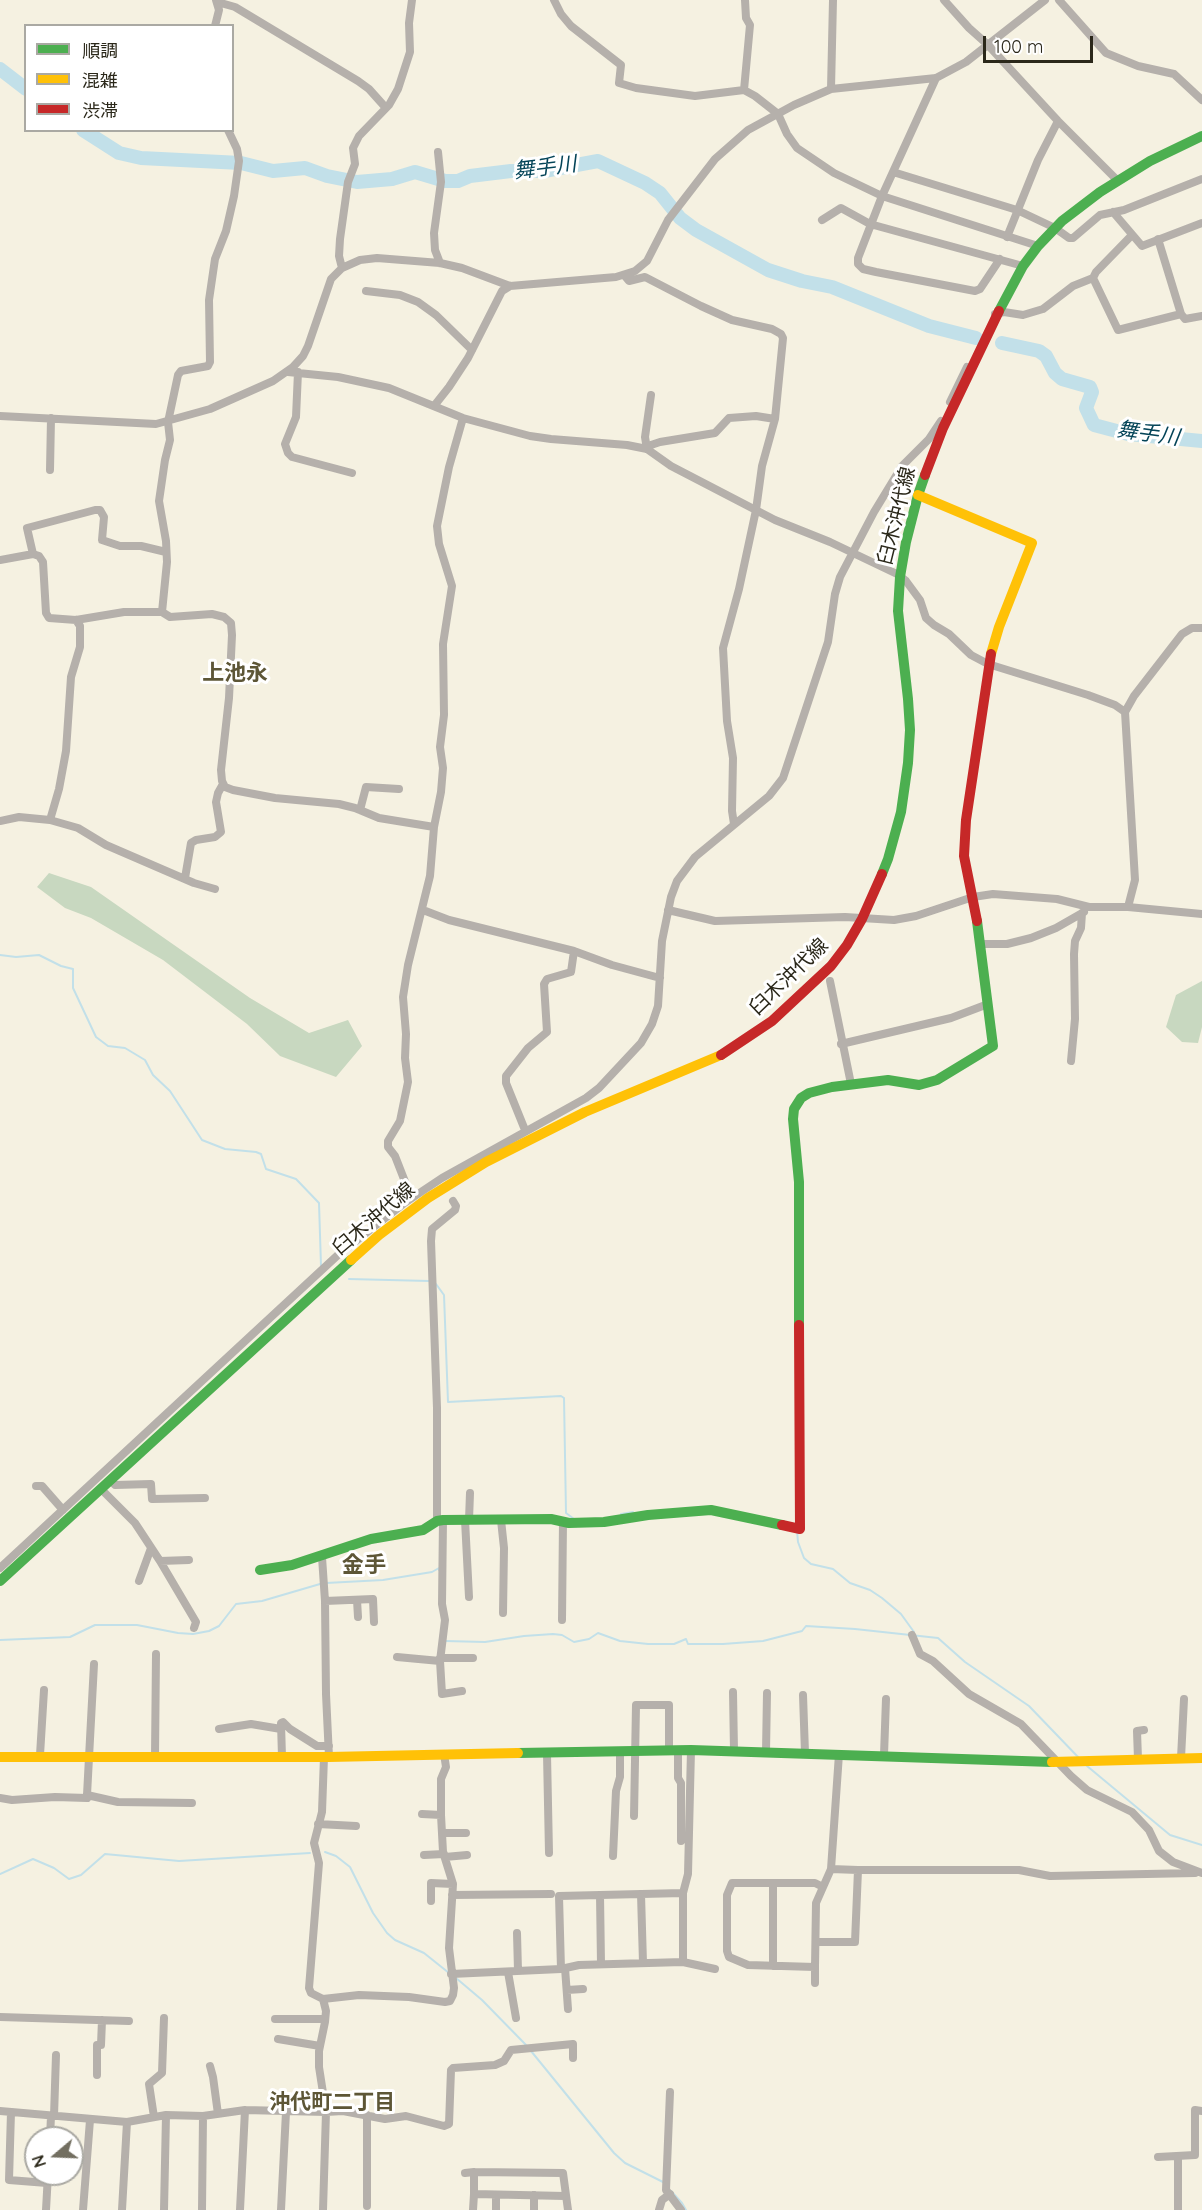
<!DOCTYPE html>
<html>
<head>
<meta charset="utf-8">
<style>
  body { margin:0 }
  #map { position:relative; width:1202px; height:2210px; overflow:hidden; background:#f5f1e1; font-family:Quicksand,"Noto Sans JP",sans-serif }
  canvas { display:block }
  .legend { position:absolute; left:24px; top:24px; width:210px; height:108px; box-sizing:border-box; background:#fff; border:2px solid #aaa9a3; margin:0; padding:8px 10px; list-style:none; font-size:18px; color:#2b281a }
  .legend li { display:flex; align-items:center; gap:12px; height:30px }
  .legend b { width:30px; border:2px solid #aaa9a3 }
  .north { position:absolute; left:24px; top:2126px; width:60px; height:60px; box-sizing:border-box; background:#fff; border:2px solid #aaa9a3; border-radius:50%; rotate:251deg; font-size:16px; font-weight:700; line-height:24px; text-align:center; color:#2b281a }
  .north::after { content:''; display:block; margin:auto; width:21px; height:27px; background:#726e60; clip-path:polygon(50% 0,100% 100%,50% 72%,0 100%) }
  .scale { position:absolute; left:983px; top:36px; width:110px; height:27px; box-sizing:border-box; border:3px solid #2b281a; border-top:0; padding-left:8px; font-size:18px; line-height:21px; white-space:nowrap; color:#2b281a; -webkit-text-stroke:4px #fff; paint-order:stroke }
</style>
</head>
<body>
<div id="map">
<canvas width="1202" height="2210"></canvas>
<ul class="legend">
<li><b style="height:8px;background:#4caf50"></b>順調</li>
<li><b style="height:8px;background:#ffc107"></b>混雑</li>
<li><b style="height:8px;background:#c62828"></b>渋滞</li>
</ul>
<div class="north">N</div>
<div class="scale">100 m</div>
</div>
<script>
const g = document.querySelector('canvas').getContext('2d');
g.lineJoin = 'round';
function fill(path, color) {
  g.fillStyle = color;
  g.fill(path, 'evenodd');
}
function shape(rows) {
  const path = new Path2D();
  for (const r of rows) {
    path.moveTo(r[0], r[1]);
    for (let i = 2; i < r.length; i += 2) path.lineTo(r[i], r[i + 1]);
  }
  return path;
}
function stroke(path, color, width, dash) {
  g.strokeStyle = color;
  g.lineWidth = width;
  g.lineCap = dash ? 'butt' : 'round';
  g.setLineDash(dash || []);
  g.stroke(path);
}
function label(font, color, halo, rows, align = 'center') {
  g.font = font + ' Quicksand,"Noto Sans JP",sans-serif';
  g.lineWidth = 6;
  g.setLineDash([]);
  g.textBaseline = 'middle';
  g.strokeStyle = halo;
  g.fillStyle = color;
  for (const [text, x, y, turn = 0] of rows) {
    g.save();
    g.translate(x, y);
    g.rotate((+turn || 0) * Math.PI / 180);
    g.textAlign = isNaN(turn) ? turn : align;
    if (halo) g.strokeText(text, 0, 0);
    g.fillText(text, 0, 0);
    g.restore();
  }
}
const forest = shape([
  [49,873,91,887,250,998,309,1033,348,1020,362,1046,336,1077,280,1056,247,1024,163,960,91,918,65,908,37,887],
  [1202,981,1202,1027,1198,1043,1182,1042,1166,1027,1176,995]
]);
const stream = shape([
  [0,955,16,957,39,955,61,966,73,969,73,988,96,1037,108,1046,125,1048,145,1060,153,1075,170,1091,202,1140,225,1149,256,1152,261,1154,266,1169,296,1179,319,1203,321,1266],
  [349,1279,429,1281],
  [436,1284,444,1295,448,1402,561,1396,564,1398,566,1513,574,1519],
  [621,1514,633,1512],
  [797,1531,798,1542,804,1558,811,1564,833,1569,850,1583,870,1590,882,1598,901,1614,914,1632],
  [326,1583,383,1580,432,1572,439,1568,439,1570],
  [0,1640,70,1637,95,1625,137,1625,178,1633,193,1634,209,1631,219,1626,236,1604,262,1601,320,1584],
  [445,1641,485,1642,524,1636,553,1634,562,1635,574,1642,589,1639,598,1633,620,1641,648,1644,674,1644,686,1639,688,1644,723,1644,763,1641,802,1631,806,1626,855,1629,938,1638,965,1662,1029,1706,1079,1758],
  [1087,1766,1170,1835,1202,1845],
  [325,1852,336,1856,350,1867,373,1913,387,1933,395,1940,424,1953,449,1973],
  [0,1874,33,1859,54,1868,69,1879,81,1875,105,1854,179,1861,310,1853],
  [456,1978,482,2000,528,2047],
  [531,2051,614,2153,625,2163,663,2182],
  [671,2191,682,2203,686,2210]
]);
const river = shape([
  [0,69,26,89],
  [83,130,119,153,141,158,241,163,273,171,305,168,327,176,357,182,392,179,415,172,445,181,458,181,470,176,511,171,544,171,598,161,645,183,660,193,680,218,696,230,768,270,802,281,832,287,929,326,976,338],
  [1002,343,1039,351,1046,356,1055,373,1062,379,1090,387,1092,392,1086,408,1094,425,1128,434,1202,441]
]);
const street = shape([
  [554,0,561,14,571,26,621,65,619,83,636,88,695,96,744,90],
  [745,0,746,18,750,25,744,90,755,96,778,114,787,134,797,148,834,173,882,196,1038,246],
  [944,0,969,28,987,44,1058,121,1118,181],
  [1059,0,1106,53,1138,66,1174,74,1202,100],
  [217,2,235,7,358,81,369,89,386,108],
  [215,26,219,10,216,0],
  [936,78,882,196,858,258,858,264,863,269,876,272,975,291,980,289,1000,259],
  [831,89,833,0],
  [228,130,237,149,239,161,234,196,226,231,215,259,209,300,210,362,208,366,181,371,178,375,168,422,170,440,165,460,159,501,166,541,167,562,162,612,170,617,212,614,224,617,231,623,232,635,229,698,221,770,222,781,225,787,233,790,275,798,339,804,355,808,379,818,434,827],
  [438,152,441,182,434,233,435,250,440,263],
  [893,172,1017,210,1055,228,1069,238,1073,238,1100,215,1124,210,1202,179],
  [1113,212,1142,246,1202,223],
  [822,220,841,208,870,224,1023,266],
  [1007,237,1038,160,1058,121],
  [1158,239,1181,314,1185,319,1202,316],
  [342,268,339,256,340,239,348,182,355,164,353,148,359,136,389,105,398,89,410,52,409,23,412,0],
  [624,275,629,281,645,277,701,306,732,320,772,329,781,334,783,338,775,419,762,466,756,510,739,589,723,648,727,721,733,758,732,811,734,824],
  [1093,278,1118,330,1181,314],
  [1093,278,1096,272,1132,235],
  [366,291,400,295,418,302,436,315,472,350],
  [995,314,1004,312,1023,315,1043,309,1073,286,1093,278],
  [288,372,338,377,389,388,463,418,530,436,551,439,627,445,647,449,671,466,775,520,830,542,897,574,906,581,920,600,926,618,934,625,949,634,971,655,988,664,1088,695,1115,705,1125,712],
  [298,372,296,417,285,444,288,453,292,457,352,473],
  [651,395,645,437,647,449,651,445,660,442,715,433,729,418,756,416,775,419],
  [950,402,967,367],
  [434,406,449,387,468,358,502,291,510,286],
  [0,416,156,424,210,409,273,381,293,367,303,356,308,346,331,279,342,268,360,260,377,258,440,263,462,268,510,286,616,277,635,271,647,261,668,220,715,159,748,130,794,105,831,89,936,78,966,62,1045,0],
  [50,470,51,418],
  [33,554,27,528,95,510,100,510,104,517,102,540,120,546,141,546,166,552],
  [0,560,33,554,39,556,43,562,46,613,49,618,76,620,124,612,162,612],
  [360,810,366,787,399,789],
  [50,820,59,789,66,751,71,677,80,647,80,626,76,620],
  [0,821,19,817,50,820,78,828,106,845,194,883,215,889],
  [185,878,191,843,196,840,215,837,221,832,216,802,218,793,223,784],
  [1128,907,1135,880,1125,712,1134,696,1182,634,1192,628,1202,628],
  [423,910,449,920,574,951,612,965,660,978],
  [668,910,715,921,845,917,894,920,916,916,973,897,993,894,1057,899,1089,907,1128,907,1202,914],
  [980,944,1007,944,1031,938,1056,928,1084,912],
  [830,981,851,1084],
  [841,1044,951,1018,988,1004],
  [1071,1061,1075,1019,1074,954,1075,941,1081,928,1082,913],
  [525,1130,506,1083,506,1076,528,1048,547,1032,544,984,547,979,571,972,574,951],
  [411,1197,395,1156,388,1147,388,1141,400,1121,408,1082,405,1058,406,1034,403,997,408,965,430,876,434,827,441,792,443,768,440,747,444,715,443,644,452,586,439,544,437,526,449,467,463,418],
  [110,1480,115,1485,151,1484,152,1499,205,1498],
  [36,1486,42,1486,63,1510],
  [101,1489,135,1523,160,1561,189,1560],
  [465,1520,469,1597],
  [469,1520,470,1493],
  [501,1520,504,1548,503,1613],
  [437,1521,437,1408,431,1241,432,1229,455,1210,456,1206,453,1201],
  [322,1557,325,1601,326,1694,329,1757],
  [160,1561,196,1622,194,1628],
  [0,1568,339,1254,403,1204,442,1178,586,1098,599,1088,641,1043,652,1024,658,1006,662,941,671,897,677,881,695,857,769,796,783,778,828,642,835,594,840,577,874,512,902,466,929,439,941,421],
  [139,1581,151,1548],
  [357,1600,358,1617],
  [325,1601,373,1599,374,1622],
  [562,1620,563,1521],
  [912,1635,920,1654,933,1661,969,1694,1021,1724,1071,1776,1087,1790,1132,1812,1149,1830,1159,1851,1173,1862,1202,1873],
  [397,1657,440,1661,445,1620,442,1604,443,1520],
  [440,1658,473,1658],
  [440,1661,442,1694,462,1691],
  [94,1664,87,1795,118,1802,192,1803],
  [733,1692,734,1751],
  [803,1695,805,1753],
  [219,1729,251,1724,281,1729],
  [678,1750,678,1778,681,1783,681,1841],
  [766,1752,767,1693],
  [547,1754,549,1853],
  [40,1755,44,1690],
  [884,1755,886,1699],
  [155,1756,156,1654],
  [282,1757,281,1723,283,1722,290,1729,317,1746,329,1746],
  [1181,1758,1184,1699],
  [1138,1759,1137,1731,1144,1730],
  [0,1798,12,1800,55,1797,87,1798,87,1795],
  [422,1814,441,1815],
  [634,1816,636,1705,669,1705,669,1750],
  [318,1824,356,1826],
  [442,1833,466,1833],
  [424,1855,444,1854],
  [613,1856,616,1791,620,1777,620,1752],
  [445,1857,467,1855],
  [858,1870,1019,1870,1050,1876,1195,1873],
  [823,1887,815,1883,732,1883,727,1895,727,1951,729,1957,748,1965,815,1967,816,1903,831,1869,839,1754],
  [641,1894,643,1963],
  [452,1895,551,1894],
  [600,1895,601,1964],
  [431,1901,431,1883,453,1884],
  [517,1933,518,1971],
  [816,1942,855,1942,858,1870,831,1869],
  [683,1962,715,1969],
  [773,1966,773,1884],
  [565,1968,568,2009],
  [561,1969,559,1896,683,1893],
  [508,1972,516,2018],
  [451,1974,561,1969,579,1965,683,1962,683,1893,688,1874,691,1750],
  [815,1983,815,1967],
  [567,1990,583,1989],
  [323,1999,311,1993,309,1988,319,1863,314,1843,322,1812,324,1757],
  [0,2017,129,2021],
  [275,2019,325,2019],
  [278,2039,320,2046],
  [210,2066,213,2077,218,2114],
  [97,2075,97,2045,101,2045,102,2020],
  [670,2092,666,2190,681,2210],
  [0,2111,127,2122,166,2115,203,2116,245,2110,326,2112,319,2067,319,2051,325,2022,326,2011,323,1999,359,1995,409,1997,445,2002,450,2001,453,1995,454,1988,449,1948,453,1884,443,1852,441,1815,441,1779,446,1767,444,1754],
  [11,2112,9,2180,47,2183],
  [367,2115,367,2206],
  [54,2116,56,2055],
  [154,2117,149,2084,162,2073,164,2018],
  [50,2138,51,2116],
  [1158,2157,1195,2155,1195,2110,1202,2111],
  [465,2173,474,2172],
  [565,2196,474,2194,474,2172,563,2173,568,2210],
  [46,2210,48,2174],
  [83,2210,90,2120],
  [122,2210,127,2122],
  [164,2210,166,2115],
  [202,2210,203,2116],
  [240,2210,245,2110],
  [281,2210,286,2112],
  [323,2210,326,2112,343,2111,385,2119,406,2116,444,2126,449,2124,451,2070,453,2068,495,2065,504,2061,511,2050,573,2044,573,2058],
  [473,2210,474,2194],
  [496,2210,496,2195],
  [534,2210,534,2195],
  [659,2210,662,2200,670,2194],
  [1178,2210,1178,2156]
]);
const fast = shape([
  [999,311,1023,266,1038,246,1062,221,1100,192,1150,161,1202,136],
  [882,874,888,859,901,812,908,763,910,730,908,699,898,611,900,577,906,542,918,495,925,475],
  [799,1325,799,1182,793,1119,794,1109,801,1098,809,1093,832,1087,888,1080,919,1085,937,1080,993,1046,977,921],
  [260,1570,292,1565,371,1539,423,1530,437,1521,443,1520,551,1519,569,1523,604,1522,648,1515,711,1510,782,1525],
  [0,1581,351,1260],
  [518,1753,691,1750,1052,1762]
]);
const slow = shape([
  [918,495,1032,543,999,627,991,654],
  [351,1260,379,1235,428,1198,486,1162,585,1112,721,1055],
  [0,1757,329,1757,518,1753],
  [1052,1762,1202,1758]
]);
const jam = shape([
  [925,475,943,428,999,311],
  [977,921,964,856,966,820,991,654],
  [721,1055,772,1021,831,966,847,945,862,919,882,874],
  [782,1525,800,1529,799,1325]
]);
const streetNames = [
  ["臼木沖代線",897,516,-76],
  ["臼木沖代線",789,977,-44],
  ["臼木沖代線",374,1219,-40]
];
const waterNames = [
  ["舞手川",545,168,-7],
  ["舞手川",1148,434,8]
];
const neighbourhoodNames = [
  ["沖代町二丁目",332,2103]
];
const quarterNames = [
  ["上池永",235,673],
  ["金手",364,1565]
];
fill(forest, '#c8d8c0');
stroke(stream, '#c2e0e9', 2);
stroke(river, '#c2e0e9', 14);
stroke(street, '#b5b0ab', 8);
stroke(fast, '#4caf50', 10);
stroke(slow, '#ffc107', 10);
stroke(jam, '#c62828', 10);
label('20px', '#2b281a', '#fff', streetNames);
label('italic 21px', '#044458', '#fff', waterNames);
label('bold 21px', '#5d5636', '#fff', neighbourhoodNames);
label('bold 22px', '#5d5636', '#fff', quarterNames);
</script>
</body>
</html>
